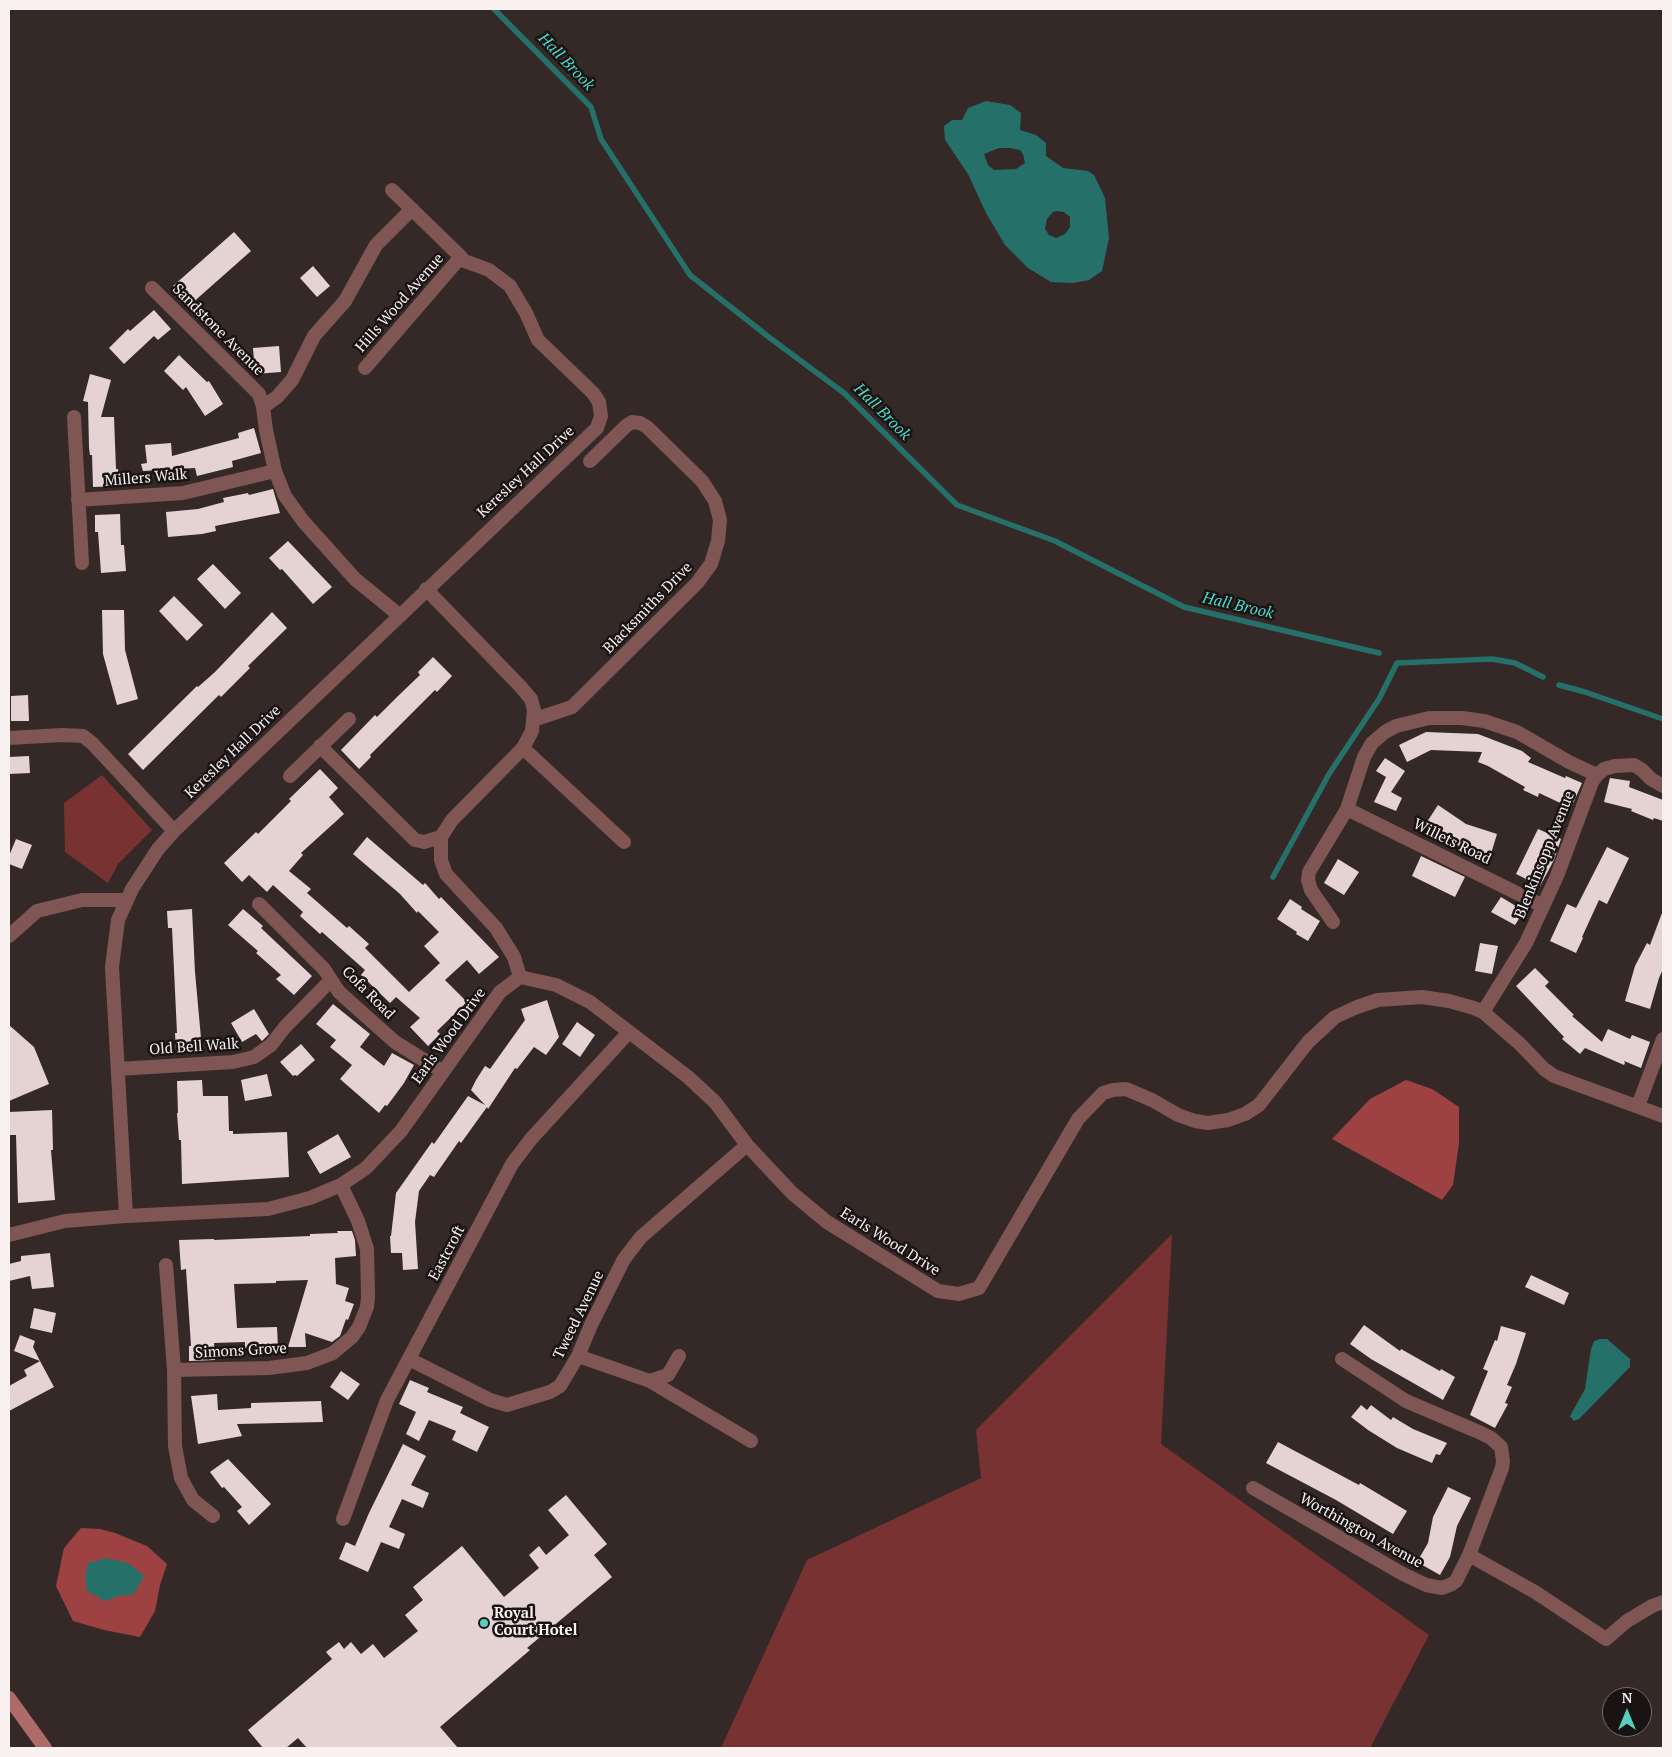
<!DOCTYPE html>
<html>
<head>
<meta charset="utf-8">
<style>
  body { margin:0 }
  #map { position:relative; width:1672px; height:1757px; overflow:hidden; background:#352928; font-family:"PT Serif",serif }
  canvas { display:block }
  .frame { position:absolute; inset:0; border:10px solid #faf1f1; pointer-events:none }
  .north { position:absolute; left:1602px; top:1687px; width:50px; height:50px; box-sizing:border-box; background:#191313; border:1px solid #736c6c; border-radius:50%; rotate:0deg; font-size:14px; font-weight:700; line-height:20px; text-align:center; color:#faf1f1 }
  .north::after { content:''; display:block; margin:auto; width:18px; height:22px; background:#58cec0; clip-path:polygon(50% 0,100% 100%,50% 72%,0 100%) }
</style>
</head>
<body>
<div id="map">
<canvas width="1672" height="1757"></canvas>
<div class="frame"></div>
<div class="north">N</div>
</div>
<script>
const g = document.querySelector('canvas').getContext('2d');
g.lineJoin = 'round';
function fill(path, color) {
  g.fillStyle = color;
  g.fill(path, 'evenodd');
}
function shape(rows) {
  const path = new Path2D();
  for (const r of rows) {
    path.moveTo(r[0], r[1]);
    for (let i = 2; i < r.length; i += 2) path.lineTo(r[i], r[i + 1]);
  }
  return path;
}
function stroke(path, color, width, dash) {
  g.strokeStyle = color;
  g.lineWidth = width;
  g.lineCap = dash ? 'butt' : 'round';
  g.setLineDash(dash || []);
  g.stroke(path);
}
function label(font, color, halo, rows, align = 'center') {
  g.font = font + ' "PT Serif",serif';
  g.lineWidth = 5;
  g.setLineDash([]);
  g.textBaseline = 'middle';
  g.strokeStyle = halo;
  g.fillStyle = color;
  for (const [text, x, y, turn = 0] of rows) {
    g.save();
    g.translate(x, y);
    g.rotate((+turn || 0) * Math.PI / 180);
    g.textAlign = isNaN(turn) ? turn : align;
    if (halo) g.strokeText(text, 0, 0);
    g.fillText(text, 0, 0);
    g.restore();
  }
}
const green = shape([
  [102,775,152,830,118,864,108,883,65,852,64,803],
  [1172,1234,1161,1444,1429,1635,1370,1748,721,1748,807,1560,981,1478,976,1430]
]);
const forest = shape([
  [1406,1080,1432,1089,1459,1107,1459,1143,1453,1185,1442,1200,1332,1139,1370,1099],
  [81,1528,100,1529,115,1533,147,1546,167,1564,160,1585,155,1611,140,1637,104,1630,73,1621,56,1586,64,1548]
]);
const water = shape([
  [986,101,1010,105,1021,113,1020,130,1036,135,1046,143,1046,156,1063,168,1088,171,1094,175,1105,198,1109,238,1102,271,1089,280,1073,283,1051,282,1028,268,1005,245,986,213,968,174,945,140,944,126,952,120,962,120,968,108],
  [999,148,1010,148,1020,150,1023,154,1025,163,1016,169,994,170,988,165,984,154],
  [1056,211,1064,212,1070,217,1070,227,1065,234,1056,238,1049,235,1045,229,1047,219,1053,212],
  [1600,1339,1607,1339,1630,1359,1630,1367,1579,1419,1574,1421,1570,1416,1585,1389,1591,1349,1594,1341],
  [106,1558,128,1563,144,1576,134,1594,119,1596,105,1601,87,1591,85,1577,88,1563]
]);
const stream = shape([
  [494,9,591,107,601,139,690,275,770,338,844,393,957,505,1055,541,1184,607,1379,653],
  [1559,685,1585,692,1663,719],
  [1273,877,1329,774,1379,699,1397,663,1492,659,1515,663,1543,677]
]);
const building = shape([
  [234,232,251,251,190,305,173,286],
  [313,266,330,286,317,297,300,278],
  [154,310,171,329,158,340,154,336,124,364,109,348,128,329,130,331],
  [279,346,281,372,255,374,253,348],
  [179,355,207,382,209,381,223,404,205,416,186,387,183,390,164,371],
  [90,374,111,380,101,417,114,417,116,469,118,469,119,486,93,487,92,455,90,455,89,448,88,402,83,401],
  [254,428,261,453,232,461,233,467,197,476,195,468,143,471,141,464,147,463,145,445,171,443,172,456,239,438,238,433],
  [273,489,280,513,215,526,216,531,202,534,168,537,166,512,198,509,224,502,223,498,248,493,249,495],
  [120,514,121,545,124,545,126,571,101,573,98,532,95,532,95,515],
  [288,541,332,587,313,604,282,569,280,570,269,558],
  [213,564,241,593,225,609,197,579],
  [174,596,203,625,187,641,159,611],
  [102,610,124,610,125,650,138,699,117,705,103,654],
  [272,612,287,628,248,666,250,668,221,697,219,695,143,770,128,754,197,686,198,687,215,672],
  [433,657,452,676,437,692,435,690,370,755,371,757,359,769,341,750,375,715,377,717,398,696,420,675,418,672],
  [28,695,29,721,11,721,11,696],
  [1426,732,1478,734,1522,751,1531,758,1528,762,1565,778,1566,776,1582,783,1571,808,1539,793,1538,797,1523,790,1525,787,1488,766,1478,762,1482,752,1431,750,1407,762,1399,745],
  [29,756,30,773,9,774,9,757],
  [1385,758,1405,771,1391,792,1402,798,1396,811,1374,802,1386,777,1376,771],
  [320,769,338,788,329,797,344,814,301,853,303,855,289,871,311,889,307,893,347,928,349,926,369,944,365,948,409,992,440,963,424,946,439,932,418,911,417,913,400,894,353,854,367,837,423,885,425,883,439,899,441,897,499,957,479,974,467,960,445,980,467,1002,437,1031,440,1034,428,1046,410,1027,420,1018,396,997,390,1003,361,975,365,970,322,932,320,934,300,916,303,912,273,885,267,892,249,875,242,882,224,863,256,832,258,834,291,801,289,799],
  [1610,778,1630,781,1629,787,1663,800,1663,821,1654,818,1653,820,1631,811,1632,809,1604,802],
  [1438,805,1466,824,1497,834,1490,857,1466,850,1450,841,1425,825],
  [1538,829,1561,839,1554,860,1540,886,1516,874],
  [16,839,32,845,22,869,9,864,9,856],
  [1607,847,1629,858,1607,904,1599,900,1582,937,1583,938,1576,953,1550,941,1567,904,1576,908],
  [1421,856,1465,877,1455,897,1412,876],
  [1338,859,1359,872,1344,895,1324,883],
  [1501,897,1524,911,1515,925,1491,912],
  [1290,899,1302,907,1301,909,1320,921,1308,941,1296,934,1297,932,1277,919],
  [192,909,195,972,202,1049,176,1050,175,1033,177,1033,172,928,168,928,167,911],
  [243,909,263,926,261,928,312,976,294,995,276,979,281,975,256,953,258,951,228,925],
  [1662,913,1663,913,1663,969,1659,978,1650,1009,1625,1001,1635,966,1647,943,1650,945],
  [1480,943,1498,946,1492,974,1475,971],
  [1535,968,1549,982,1545,986,1574,1015,1572,1016,1602,1042,1608,1029,1630,1039,1632,1035,1650,1042,1641,1068,1624,1061,1625,1063,1624,1065,1585,1048,1580,1054,1562,1039,1564,1037,1516,986],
  [547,1000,559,1037,546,1055,534,1047,517,1069,515,1068,488,1109,487,1107,461,1143,459,1141,434,1177,430,1175,419,1191,415,1222,418,1269,403,1270,402,1253,391,1253,390,1236,391,1236,396,1193,432,1142,434,1144,468,1096,485,1105,471,1090,476,1080,485,1066,490,1069,525,1020,521,1009],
  [333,1004,370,1034,360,1047,384,1066,392,1053,414,1065,404,1083,387,1106,385,1105,379,1113,340,1079,352,1065,330,1047,336,1040,316,1024],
  [254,1009,269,1034,262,1041,256,1034,242,1042,231,1023],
  [577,1022,595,1035,580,1057,562,1044],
  [9,1025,34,1047,49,1084,9,1101],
  [301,1044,315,1060,297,1076,295,1075,293,1076,280,1062],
  [267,1074,272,1096,245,1101,241,1080],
  [202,1080,203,1096,228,1096,229,1131,233,1131,233,1134,287,1132,289,1177,182,1184,181,1140,179,1140,177,1113,178,1113,177,1081],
  [52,1110,53,1150,51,1150,55,1200,18,1203,16,1135,9,1135,9,1112],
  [338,1134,351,1157,320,1174,307,1152],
  [337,1231,352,1231,355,1240,356,1256,335,1258,336,1284,349,1288,345,1301,354,1304,348,1320,346,1319,340,1336,332,1342,305,1333,306,1347,288,1347,308,1280,276,1281,276,1283,234,1284,237,1328,277,1327,278,1347,245,1348,245,1342,214,1343,215,1360,189,1361,189,1346,191,1346,186,1269,181,1270,179,1240,214,1239,214,1240,310,1236,310,1234,338,1233],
  [50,1253,54,1287,32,1289,30,1276,9,1281,9,1264,21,1261,21,1256],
  [1531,1275,1569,1293,1564,1305,1525,1287],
  [34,1308,56,1313,52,1333,30,1328],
  [1364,1325,1400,1351,1401,1349,1440,1371,1441,1369,1455,1377,1443,1400,1371,1359,1350,1344],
  [1501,1326,1526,1333,1516,1364,1507,1385,1512,1387,1505,1403,1508,1404,1495,1428,1470,1415,1488,1371,1483,1369,1495,1340,1497,1341],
  [20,1335,35,1341,33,1347,40,1361,14,1351],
  [40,1361,54,1387,9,1411,9,1386,27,1376,24,1370],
  [341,1371,360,1384,348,1400,330,1387],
  [410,1380,429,1388,427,1392,463,1407,460,1413,489,1427,477,1452,452,1440,456,1431,429,1420,419,1441,406,1434,416,1412,399,1404],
  [217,1394,218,1410,251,1408,251,1403,321,1401,323,1422,237,1424,242,1436,198,1444,191,1396],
  [1361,1405,1367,1410,1371,1405,1391,1420,1393,1417,1413,1429,1447,1443,1440,1455,1436,1454,1432,1463,1397,1448,1368,1430,1351,1417],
  [1278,1442,1359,1485,1360,1483,1407,1511,1393,1534,1336,1500,1266,1463],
  [403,1444,426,1456,411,1485,429,1493,423,1508,402,1499,389,1527,405,1534,399,1549,381,1542,368,1572,339,1559,346,1542,355,1546,369,1513],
  [228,1459,271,1504,249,1525,237,1511,242,1507,224,1487,222,1488,210,1472],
  [1448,1487,1471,1498,1457,1526,1450,1557,1440,1575,1417,1562,1428,1543,1433,1517],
  [566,1495,607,1544,594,1555,612,1577,527,1648,530,1650,440,1727,458,1748,307,1748,298,1738,286,1748,263,1748,248,1730,332,1659,326,1652,339,1642,344,1649,351,1642,361,1654,373,1644,384,1658,418,1631,405,1615,423,1600,413,1587,462,1546,504,1597,539,1568,529,1555,539,1546,546,1555,569,1535,548,1510]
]);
const minor = shape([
  [152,288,259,394,263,407,266,430,275,471,285,496,303,521,355,579,399,615],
  [365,368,459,259],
  [263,407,277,397,292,380,314,336,345,301,376,245,412,209],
  [74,417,82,563],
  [78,500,183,493,275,471],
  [426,589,520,686,531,699,534,710,532,731,523,748,452,820,441,837,441,860,446,874,496,928,514,957,520,977],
  [533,720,572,707,697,583,711,564,718,541,720,520,715,501,702,481,647,427,640,423,632,422,626,426,590,461],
  [9,738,62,735,83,736,92,743,174,831],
  [320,746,415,840,424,842,441,837],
  [523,748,624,842],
  [290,776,349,719],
  [1347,809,1543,906],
  [259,904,324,969,339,992,359,1010,395,1042,443,1072],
  [1333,922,1311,890,1308,880,1309,872,1347,809,1364,757,1372,743,1385,732,1396,726,1429,718,1462,718,1484,721,1517,732,1569,762,1597,775],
  [9,936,37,911,82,900,127,900],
  [1483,1012,1526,943,1557,876,1592,782,1597,775,1604,769,1615,766,1634,765,1642,770,1651,779,1663,786],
  [118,1069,233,1062,254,1057,271,1045,285,1027,331,980],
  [1638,1106,1663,1039],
  [126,1216,112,967,118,920,132,889,158,849,174,831,597,428,601,416,599,402,593,393,538,340,526,313,510,286,489,270,459,259,461,257,392,190],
  [9,1235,65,1221,126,1216,268,1209,310,1198,341,1185,366,1168,401,1131,500,992,520,977,556,985,590,1002,688,1077,715,1102,747,1145,792,1193,827,1222,938,1291,959,1294,979,1288,1078,1119,1103,1093,1113,1090,1126,1089,1152,1100,1178,1115,1195,1121,1208,1123,1228,1120,1245,1114,1259,1105,1308,1042,1335,1017,1357,1007,1378,1000,1422,997,1449,1001,1474,1008,1483,1012,1520,1044,1544,1069,1554,1076,1663,1116],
  [166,1265,174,1370,175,1446,181,1478,193,1500,213,1516],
  [578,1356,650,1381,668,1375,679,1356],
  [409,1359,490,1400,507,1405,550,1392,560,1386,578,1356,591,1325,624,1259,641,1237,747,1145],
  [1342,1359,1406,1401,1481,1433,1491,1438,1501,1447,1503,1461,1502,1468,1469,1555,1535,1592,1606,1639,1627,1621,1652,1606,1663,1602],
  [174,1370,269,1368,307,1363,333,1353,352,1337,359,1327,367,1307,368,1297,367,1249,358,1221,341,1185],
  [650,1381,751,1441],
  [1253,1488,1403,1574,1426,1585,1442,1588,1452,1584,1456,1581,1469,1555],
  [343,1519,387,1400,512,1164,531,1139,629,1032]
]);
const secondary = shape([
  [9,1698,45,1748]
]);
const markers = [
  [484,1623,5,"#58cec0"]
];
const streetNames = [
  ["Hills Wood Avenue",400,303,-49],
  ["Sandstone Avenue",218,330,45],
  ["Keresley Hall Drive",526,472,-43],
  ["Millers Walk",146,478,-5],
  ["Blacksmiths Drive",648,608,-46],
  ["Keresley Hall Drive",233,752,-44],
  ["Willets Road",1452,842,26],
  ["Blenkinsopp Avenue",1545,855,-68],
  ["Cofa Road",368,993,45],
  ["Earls Wood Drive",449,1036,-54],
  ["Old Bell Walk",194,1047,-4],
  ["Earls Wood Drive",890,1242,32],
  ["Eastcroft",447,1253,-62],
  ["Tweed Avenue",579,1315,-64],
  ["Simons Grove",241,1351,-3],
  ["Worthington Avenue",1361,1531,29]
];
const poiNames = [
  ["Royal",494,1614],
  ["Court Hotel",494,1631]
];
const waterNames = [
  ["Hall Brook",566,62,46],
  ["Hall Brook",882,412,45],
  ["Hall Brook",1238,606,13]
];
fill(green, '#793232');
fill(forest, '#9e4142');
fill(water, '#257169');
stroke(stream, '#257169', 5.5);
fill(building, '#e4d3d2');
stroke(minor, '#7f5654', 14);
stroke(secondary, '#ad6c6a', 14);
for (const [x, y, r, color] of markers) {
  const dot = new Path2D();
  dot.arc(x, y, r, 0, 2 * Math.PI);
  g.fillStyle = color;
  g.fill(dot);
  stroke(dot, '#191313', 2);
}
label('15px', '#faf1f1', '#191313', streetNames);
label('bold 15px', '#faf1f1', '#191313', poiNames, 'left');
label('italic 16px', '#4ad9ca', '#191313', waterNames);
</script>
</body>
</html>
